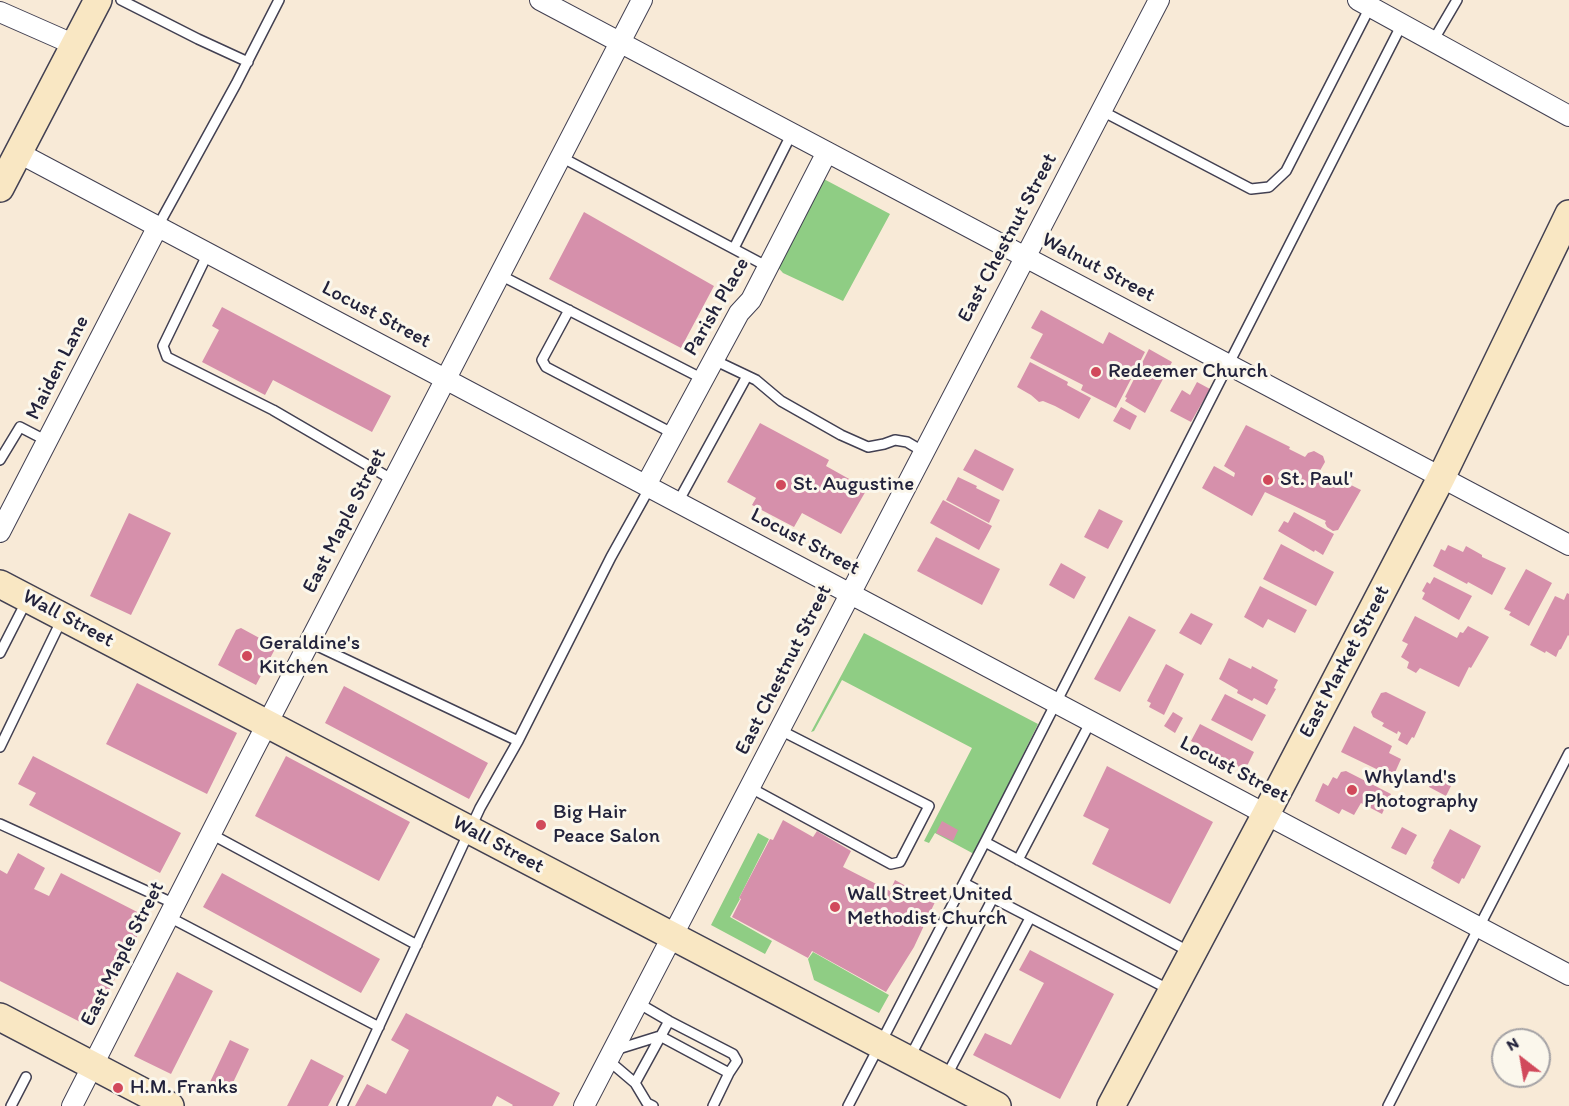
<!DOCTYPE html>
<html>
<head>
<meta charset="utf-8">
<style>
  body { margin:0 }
  #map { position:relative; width:1569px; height:1106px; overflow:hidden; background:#f8ead7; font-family:Itim,sans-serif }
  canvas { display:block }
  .north { position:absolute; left:1491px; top:1028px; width:60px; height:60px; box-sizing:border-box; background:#fbf7ec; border:2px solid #a4a2a5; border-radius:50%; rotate:329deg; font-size:16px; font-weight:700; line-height:24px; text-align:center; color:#22223b }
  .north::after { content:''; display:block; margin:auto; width:21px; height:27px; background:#d1495b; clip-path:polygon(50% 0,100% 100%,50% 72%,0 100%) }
</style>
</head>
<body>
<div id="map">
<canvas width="1569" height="1106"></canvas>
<div class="north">N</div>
</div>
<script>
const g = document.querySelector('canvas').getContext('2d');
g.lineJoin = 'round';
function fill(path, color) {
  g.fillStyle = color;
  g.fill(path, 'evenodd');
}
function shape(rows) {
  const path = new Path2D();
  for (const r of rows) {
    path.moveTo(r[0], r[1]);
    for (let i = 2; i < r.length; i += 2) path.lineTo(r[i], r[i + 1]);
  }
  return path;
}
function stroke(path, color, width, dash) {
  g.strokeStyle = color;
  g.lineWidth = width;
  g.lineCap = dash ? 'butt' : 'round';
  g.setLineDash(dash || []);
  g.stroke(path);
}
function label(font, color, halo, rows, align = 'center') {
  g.font = font + ' Itim,sans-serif';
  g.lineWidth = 6;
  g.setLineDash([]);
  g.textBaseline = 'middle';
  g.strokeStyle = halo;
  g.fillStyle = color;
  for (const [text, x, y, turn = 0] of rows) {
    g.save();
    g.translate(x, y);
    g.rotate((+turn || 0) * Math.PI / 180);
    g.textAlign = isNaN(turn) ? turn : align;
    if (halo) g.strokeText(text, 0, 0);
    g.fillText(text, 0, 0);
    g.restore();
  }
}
const green = shape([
  [820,177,890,214,843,301,783,273,775,264],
  [864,633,1038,724,974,854,935,833,929,843,924,841,972,748,842,680,814,731,811,732],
  [758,833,769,839,739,898,740,899,730,917,772,941,765,954,711,925],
  [813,952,889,995,879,1013,814,980,808,959]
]);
const building = shape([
  [584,212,714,286,681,348,549,279],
  [222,307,391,396,372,432,273,380,265,395,202,362,219,330,212,326],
  [1041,310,1103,344,1109,332,1145,352,1116,408,1081,390,1083,385,1030,358,1043,334,1031,328],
  [1149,349,1172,362,1145,413,1125,401,1127,398,1125,397],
  [1030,362,1068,382,1067,385,1091,398,1079,419,1055,406,1043,401,1039,402,1031,395,1017,387],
  [1197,382,1210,389,1191,422,1170,411,1182,390,1190,395],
  [1121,407,1137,416,1130,430,1113,421],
  [760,423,829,460,826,466,867,489,841,534,802,513,794,527,752,505,756,498,727,482],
  [1246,425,1290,447,1289,449,1305,457,1308,453,1314,451,1323,456,1325,462,1318,474,1344,488,1347,483,1361,490,1338,530,1333,531,1327,527,1325,523,1326,521,1265,492,1252,516,1202,488,1214,466,1234,477,1235,473,1224,466],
  [975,449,1014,469,1003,491,963,470],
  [958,477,977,486,976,488,1000,500,989,523,946,500],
  [943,500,992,526,979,550,930,523],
  [1099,509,1123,521,1108,549,1084,537],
  [1294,512,1334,534,1323,555,1315,550,1314,552,1278,531,1284,521,1288,523],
  [129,513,171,533,131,615,90,596],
  [936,537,1000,569,982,605,917,571],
  [1281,544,1334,572,1316,606,1263,579],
  [1448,545,1463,552,1466,546,1482,555,1482,557,1506,568,1492,595,1468,582,1467,584,1433,566,1441,549,1445,551],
  [1061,563,1086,577,1074,599,1049,585],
  [1526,569,1552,583,1529,626,1509,615,1511,612,1504,609],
  [1434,577,1472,596,1459,620,1422,599,1425,593,1422,591,1427,582,1430,584],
  [1260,586,1307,610,1295,633,1268,619,1263,628,1244,617],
  [1567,593,1569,594,1569,636,1568,635,1561,649,1559,650,1556,657,1546,651,1545,653,1530,645,1555,596,1564,600],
  [1191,613,1213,624,1201,645,1179,633],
  [1129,616,1156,630,1120,692,1094,679],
  [1415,616,1457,638,1460,632,1463,633,1468,626,1489,637,1471,668,1469,667,1459,687,1420,668,1416,673,1407,668,1409,662,1401,657,1408,644,1402,641],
  [241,628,276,647,256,685,218,665,236,630],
  [1229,658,1251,669,1252,666,1278,680,1274,688,1276,689,1267,705,1254,698,1252,701,1237,693,1238,690,1219,679],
  [1166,664,1184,674,1164,715,1149,707,1151,703,1147,701],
  [137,683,237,733,207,794,106,744],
  [344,686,488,763,469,799,325,723],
  [1386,692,1426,712,1414,738,1412,737,1407,745,1398,740,1401,733,1398,731,1397,734,1382,726,1384,723,1373,717,1371,712,1381,693],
  [1225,694,1266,715,1252,741,1211,720],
  [1173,712,1183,718,1175,733,1164,726],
  [1200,724,1254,752,1245,770,1191,741],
  [1354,726,1392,746,1389,753,1401,759,1393,777,1341,752],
  [33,756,181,833,160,873,29,805,36,793,18,784],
  [286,756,410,822,379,881,255,816],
  [1107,766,1213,822,1170,904,1092,864,1109,829,1083,816],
  [1438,768,1456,776,1446,796,1429,787],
  [1346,771,1391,794,1382,814,1361,803,1354,815,1342,809,1339,814,1315,801,1323,783,1328,786,1333,777,1337,779,1341,772],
  [783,820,813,837,817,831,851,851,843,867,890,891,895,880,935,902,914,947,886,992,812,951,808,958,732,917,741,899,739,898,770,839,773,840],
  [942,821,958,830,953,841,936,833],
  [1402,827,1417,835,1406,855,1391,848],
  [1450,829,1481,846,1464,879,1462,878,1459,884,1431,868,1434,862,1433,861],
  [18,853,45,868,34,889,49,896,61,873,147,917,90,1027,0,981,0,870,7,874],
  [222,873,380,959,361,993,203,907],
  [1030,950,1114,994,1060,1099,973,1055,985,1033,1011,1045,1044,983,1019,970],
  [177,972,213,991,171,1074,134,1056],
  [406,1013,560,1093,553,1106,512,1106,513,1105,497,1096,492,1106,355,1106,367,1084,386,1094,409,1050,391,1040],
  [230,1040,249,1049,229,1091,210,1082],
  [311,1059,344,1076,328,1106,287,1106]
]);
const lane = shape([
  [121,0,198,39,248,62],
  [1433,41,1457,0],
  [1102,111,1251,189,1269,187,1286,171,1370,7],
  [561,157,768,267],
  [158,226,236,84,279,0],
  [734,248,792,133],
  [208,253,163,346,167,357,273,410,393,480],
  [500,275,703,379],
  [569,310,542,360,546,367,674,434],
  [714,360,756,380,781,401,841,435,868,447,884,444,895,440,907,442,924,452],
  [0,460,20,427,47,441],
  [678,502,747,376],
  [309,642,518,741],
  [0,653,26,602],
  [0,747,62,619],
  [749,787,891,864,900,862,929,806,780,730],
  [0,824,175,904],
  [211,834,417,945],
  [985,842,1190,952],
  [1018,860,1091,721],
  [964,883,1170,990],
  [169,917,379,1027],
  [638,1003,669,1021,733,1054,737,1061,729,1073],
  [615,1050,660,1036,729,1073,713,1106],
  [909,1059,993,898],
  [608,1060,635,1083,647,1103,653,1106],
  [946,1077,1030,918],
  [635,1083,669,1021],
  [11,1106,26,1077],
  [342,1106,480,808,518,741,611,557,650,487],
  [848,1106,985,842,1402,24],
  [1388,1106,1479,927,1569,753]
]);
const street = shape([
  [540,0,1569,545],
  [1358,0,1569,116],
  [0,12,75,45],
  [19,153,1569,975],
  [646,485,739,313,751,300,827,152],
  [0,532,158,226],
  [72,1106,252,753,642,0],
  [584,1106,1159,0]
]);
const secondary = shape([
  [0,188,98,0],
  [0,584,997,1106],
  [0,1017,170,1106],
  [1111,1106,1266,814,1441,478,1569,214]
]);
const markers = [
  [1096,372,6,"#d1495b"],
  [1268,480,6,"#d1495b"],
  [781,485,6,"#d1495b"],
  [247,656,6,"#d1495b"],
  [1352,790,6,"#d1495b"],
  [541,825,6,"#d1495b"],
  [835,907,6,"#d1495b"],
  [118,1088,6,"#d1495b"]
];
const streetNames = [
  ["East Chestnut Street",1008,238,-62],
  ["Walnut Street",1098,268,28],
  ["Parish Place",717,307,-60],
  ["Locust Street",376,315,28],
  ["Maiden Lane",58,368,-63],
  ["East Maple Street",345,521,-63],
  ["Locust Street",805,542,28],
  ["Wall Street",68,619,28],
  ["East Market Street",1345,662,-62],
  ["East Chestnut Street",784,670,-63],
  ["Locust Street",1234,770,28],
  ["Wall Street",498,845,28],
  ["East Maple Street",123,954,-63]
];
const poiNames = [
  ["Redeemer Church",1108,372],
  ["St. Paul'",1280,480],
  ["St. Augustine",793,485],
  ["Geraldine's",259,644],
  ["Kitchen",259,668],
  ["Whyland's",1364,778],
  ["Photography",1364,802],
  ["Big Hair",553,813],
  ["Peace Salon",553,837],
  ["Wall Street United",847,895],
  ["Methodist Church",847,919],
  ["H.M. Franks",130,1088]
];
fill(green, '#8fcd84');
fill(building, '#d690ab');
stroke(lane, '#424052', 12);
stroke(street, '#424052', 22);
stroke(secondary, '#424052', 30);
stroke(lane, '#fff', 9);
stroke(street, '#fff', 20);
stroke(secondary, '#f9e7c3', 27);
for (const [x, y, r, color] of markers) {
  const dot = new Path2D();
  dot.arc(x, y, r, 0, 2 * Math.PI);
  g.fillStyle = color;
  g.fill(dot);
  stroke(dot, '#fbf7ec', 2);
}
label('21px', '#22223b', '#fbf7ec', streetNames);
label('21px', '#22223b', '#fbf7ec', poiNames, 'left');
</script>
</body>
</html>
